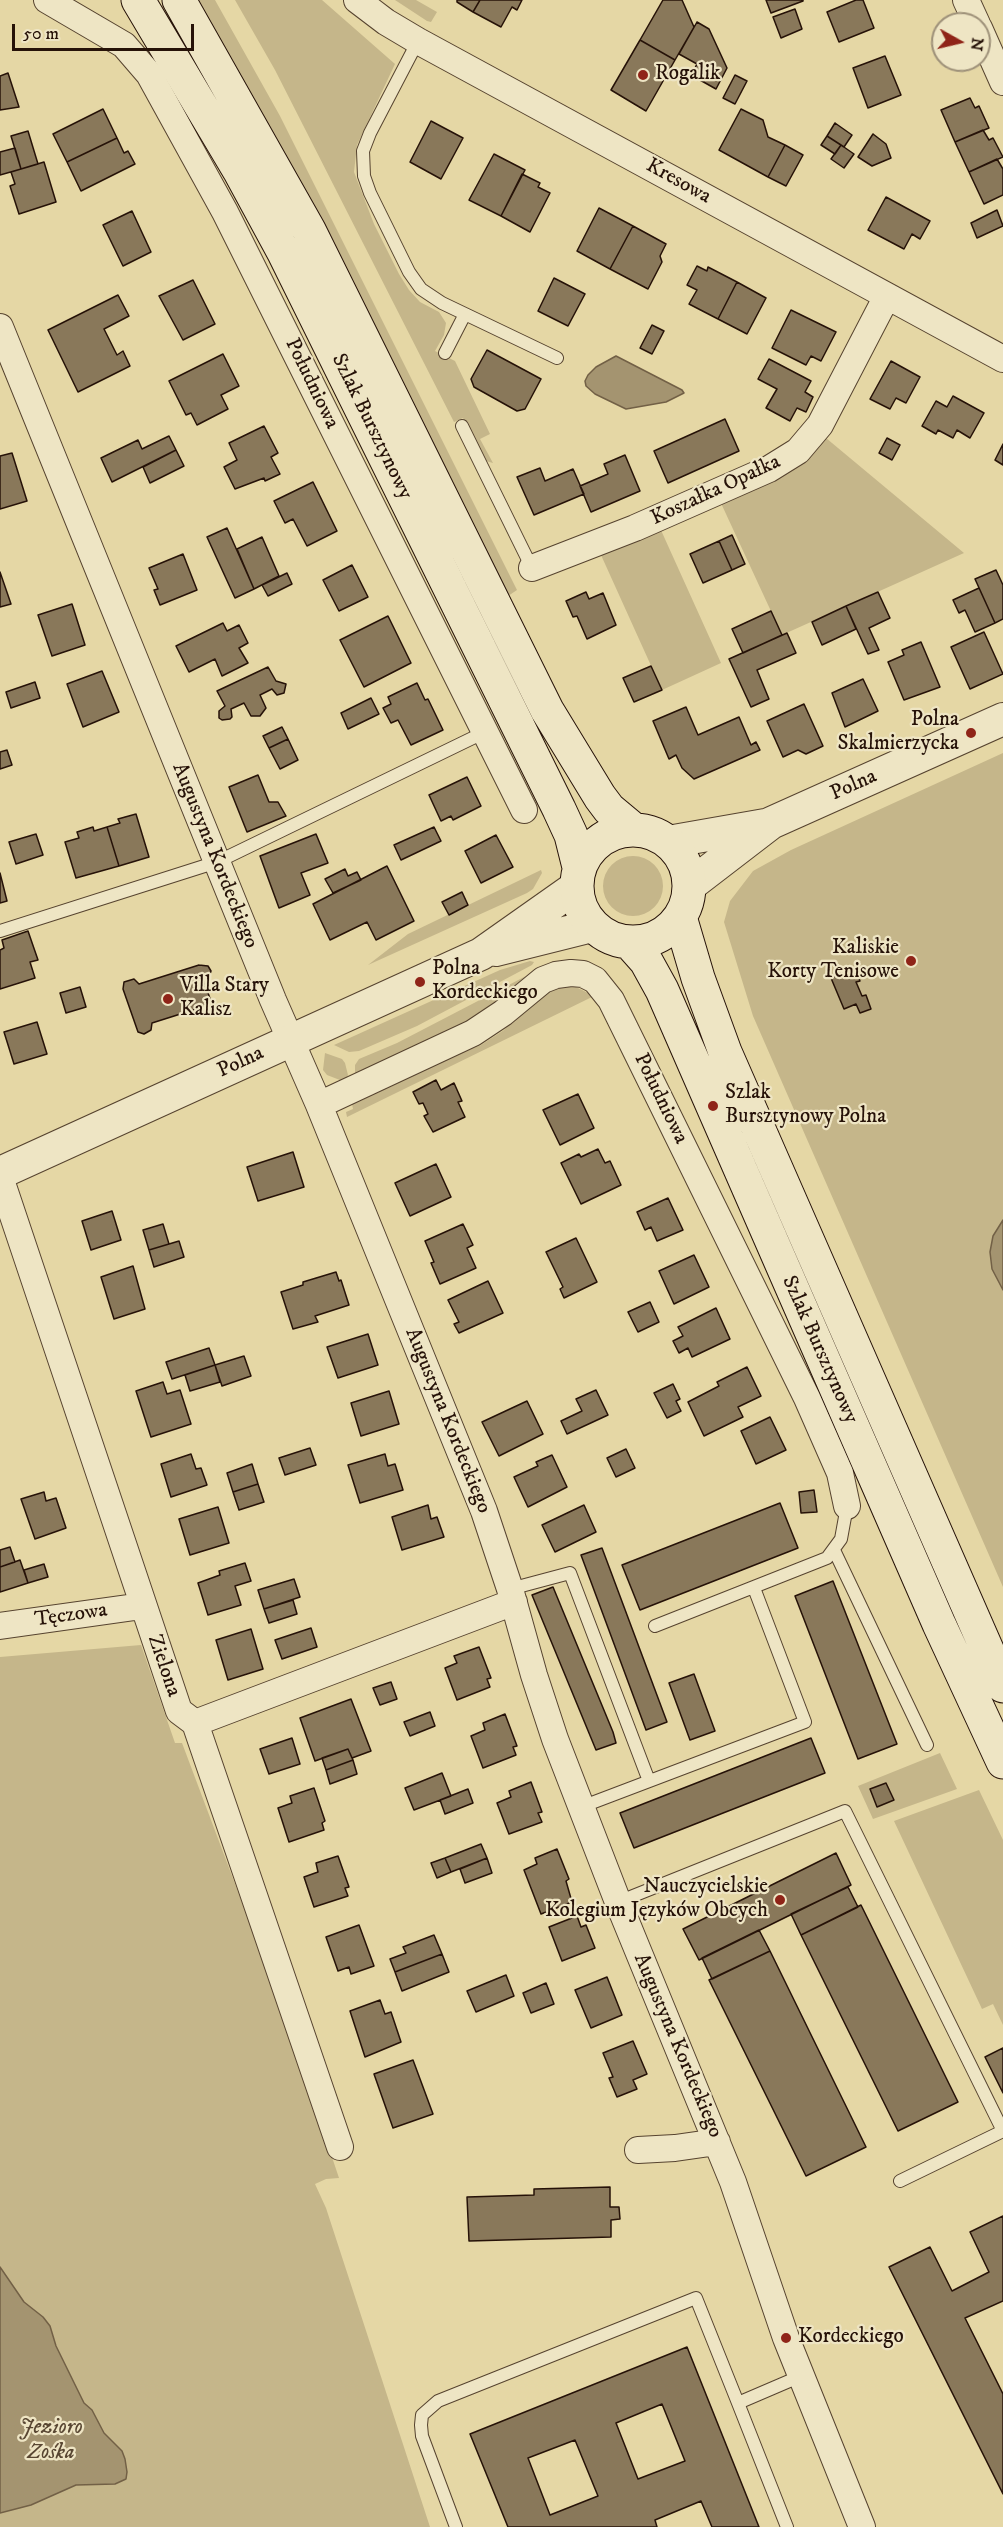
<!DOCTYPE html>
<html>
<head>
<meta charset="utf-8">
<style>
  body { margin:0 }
  #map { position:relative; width:1003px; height:2527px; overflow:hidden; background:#e5d7a5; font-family:"IM FELL DW Pica",serif }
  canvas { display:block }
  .north { position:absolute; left:931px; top:12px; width:60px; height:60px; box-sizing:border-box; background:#eee5c4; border:2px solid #9e9179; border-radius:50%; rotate:98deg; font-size:16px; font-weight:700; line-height:24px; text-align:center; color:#261208 }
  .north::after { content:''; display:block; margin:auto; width:21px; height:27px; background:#8f2418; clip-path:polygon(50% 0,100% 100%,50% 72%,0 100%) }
  .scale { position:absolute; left:12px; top:24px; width:182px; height:27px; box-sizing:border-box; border:3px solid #261208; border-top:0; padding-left:8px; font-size:18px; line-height:21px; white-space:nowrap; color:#261208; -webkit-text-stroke:4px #eee5c4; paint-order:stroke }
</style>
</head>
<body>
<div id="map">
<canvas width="1003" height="2527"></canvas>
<div class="north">N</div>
<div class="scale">50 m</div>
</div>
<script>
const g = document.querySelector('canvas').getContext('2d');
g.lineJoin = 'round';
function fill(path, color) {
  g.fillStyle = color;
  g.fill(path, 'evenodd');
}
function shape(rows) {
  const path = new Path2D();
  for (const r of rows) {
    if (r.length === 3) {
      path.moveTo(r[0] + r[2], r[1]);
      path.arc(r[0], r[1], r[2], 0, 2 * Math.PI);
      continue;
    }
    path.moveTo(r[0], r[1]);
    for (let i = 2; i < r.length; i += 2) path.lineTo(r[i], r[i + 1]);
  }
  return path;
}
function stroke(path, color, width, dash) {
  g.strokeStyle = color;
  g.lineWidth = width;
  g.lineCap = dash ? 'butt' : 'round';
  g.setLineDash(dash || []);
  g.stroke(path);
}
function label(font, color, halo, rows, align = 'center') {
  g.font = font + ' "IM FELL DW Pica",serif';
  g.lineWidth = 4.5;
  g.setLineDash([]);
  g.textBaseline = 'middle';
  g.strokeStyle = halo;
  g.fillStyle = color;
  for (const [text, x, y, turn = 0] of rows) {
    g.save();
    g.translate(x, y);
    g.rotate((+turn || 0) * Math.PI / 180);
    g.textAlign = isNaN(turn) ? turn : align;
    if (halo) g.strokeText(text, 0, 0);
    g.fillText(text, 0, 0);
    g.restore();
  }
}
const green = shape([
  [192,0,215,0,280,116,517,590,508,596],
  [235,0,322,0,395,64,357,145,354,172,374,224,399,274,409,290,420,302,439,312,446,323,444,335,435,351,455,361,490,434,480,439,493,463,486,461,463,418,454,422,275,70],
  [395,0,416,0,437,12,431,22,427,21],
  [826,438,964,553,782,635,720,501,807,458],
  [660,528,721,663,662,690,601,555],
  [1003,753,1003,1587,753,1016,724,922,730,901,753,871,791,850],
  [633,886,30],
  [541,870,542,873,533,889,527,893,368,965,408,934],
  [530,961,534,962,532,965,417,1026,359,1051,349,1052,334,1045,500,970],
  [526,976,489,1011,447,1034,355,1075,355,1065,359,1059,397,1043],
  [566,986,576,987,594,996,347,1117,346,1112,353,1109,352,1104,396,1081,481,1045,504,1030,531,1001,552,988],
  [325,1053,342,1059,345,1063,348,1075,345,1082,327,1075,323,1070],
  [141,1645,175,1743,182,1743,284,2014,339,2178,326,2179,315,2184,326,2208,430,2527,0,2527,0,1657],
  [940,1753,957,1789,873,1819,858,1786],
  [979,1790,1003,1840,1003,2025,993,2004,982,2009,894,1821]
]);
const water = shape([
  [616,356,682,390,684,393,666,402,626,409,595,394,586,386,585,381,588,375,596,367,616,356],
  [1003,1220,1003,1290,992,1269,990,1252,993,1236,1003,1220],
  [0,2267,24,2302,43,2317,50,2326,56,2346,84,2403,92,2410,104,2433,122,2451,125,2459,127,2472,126,2479,115,2484,76,2485,31,2505,0,2513,0,2267]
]);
const building = shape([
  [457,0,480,0,473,12,457,2,457,0],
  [480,0,522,0,517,10,512,7,501,27,473,12,480,0],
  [663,0,682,0,694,27,675,60,640,40,663,0],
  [766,0,803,0,803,1,771,13,766,0],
  [856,0,863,0,874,28,839,42,827,12,856,0],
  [795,9,802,29,781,38,773,17,795,9],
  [697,22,709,29,727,68,716,89,691,75,697,64,679,54,697,22],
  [640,40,675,60,646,111,611,90,640,40],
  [885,56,901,95,868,108,853,68,885,56],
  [8,73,19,107,0,110,0,76,8,73],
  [735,75,747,81,735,104,723,98,735,75],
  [970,98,975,108,979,106,989,128,955,142,941,110,970,98],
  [103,109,117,138,67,162,53,134,103,109],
  [741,109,763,120,768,137,785,145,768,177,719,150,741,109],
  [431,121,463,138,441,179,410,162,431,121],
  [835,123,852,135,844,147,827,136,835,123],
  [983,130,989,140,993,138,1003,157,969,172,955,142,983,130],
  [28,131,38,164,21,169,11,136,28,131],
  [873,134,886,144,891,158,872,166,858,157,873,134],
  [827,136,841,145,835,154,821,145,827,136],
  [117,138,124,153,128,151,135,164,81,191,67,162,117,138],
  [785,145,803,155,786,186,768,177,785,145],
  [841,145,854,154,844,168,831,159,841,145],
  [15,148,21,169,0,175,0,152,15,148],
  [494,154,525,170,501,216,469,200,494,154],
  [997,159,1003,169,1003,195,984,204,969,172,997,159],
  [44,162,56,202,19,214,10,186,15,184,11,172,44,162],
  [522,174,540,183,538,187,550,193,530,232,501,216,522,174],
  [886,197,930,221,920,239,912,234,904,249,868,230,886,197],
  [599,208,633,226,610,269,577,251,599,208],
  [997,210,1003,226,977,238,971,223,997,210],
  [132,211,151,252,123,266,103,225,132,211],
  [633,226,666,244,660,256,662,262,648,289,610,269,633,226],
  [697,266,707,271,708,267,737,282,718,319,689,304,697,290,687,285,697,266],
  [554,278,585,294,568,326,538,311,554,278],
  [193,280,215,324,183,340,159,296,193,280],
  [737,282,766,298,747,334,718,319,737,282],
  [118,295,129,316,104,329,117,355,123,351,130,366,78,392,48,330,118,295],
  [791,310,836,332,821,361,811,356,806,365,772,348,791,310],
  [652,325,664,331,652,354,640,348,652,325],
  [487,350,541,379,525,409,517,411,474,387,471,379,487,350],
  [223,354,239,386,221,395,228,409,197,425,191,413,186,415,169,381,223,354],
  [769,359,811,381,805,392,813,397,806,412,797,408,790,421,766,408,777,389,758,379,769,359],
  [891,361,920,377,906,403,896,398,890,409,870,399,891,361],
  [953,396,984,413,970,438,957,430,953,438,938,430,936,434,922,426,936,401,947,407,953,396],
  [725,419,739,451,668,483,654,451,725,419],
  [264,426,278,453,271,457,280,474,265,481,264,478,235,489,224,467,237,460,229,443,264,426],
  [169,436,176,450,112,482,101,458,138,440,142,449,169,436],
  [887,438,900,445,892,460,879,453,887,438],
  [1003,444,1003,465,995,460,1003,444],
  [176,450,184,466,150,483,143,467,176,450],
  [12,453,27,501,0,509,0,456,12,453],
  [625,455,640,491,591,512,580,486,608,474,604,464,625,455],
  [540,468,545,481,573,469,584,494,534,515,517,477,540,468],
  [313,482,337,531,307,546,293,519,285,523,274,501,313,482],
  [227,528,254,589,235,598,207,537,227,528],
  [732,535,745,564,732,570,719,541,732,535],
  [262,537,279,576,254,589,237,549,262,537],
  [719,541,732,570,703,583,690,554,719,541],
  [183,554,197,590,160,605,154,590,158,589,149,568,183,554],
  [352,565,368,597,339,611,323,580,352,565],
  [996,570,1003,585,1003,619,995,623,975,579,996,570],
  [0,572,11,604,0,607,0,572],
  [287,573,292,584,268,596,262,585,287,573],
  [979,588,995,623,975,632,965,610,959,613,953,600,979,588],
  [586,592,589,599,603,593,616,625,587,639,577,616,573,617,566,601,586,592],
  [878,592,890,618,869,628,879,650,868,654,846,606,878,592],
  [72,604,85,645,52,656,38,615,72,604],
  [846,606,856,629,822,645,812,622,846,606],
  [771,611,782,635,743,653,732,629,771,611],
  [388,616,411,663,364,687,340,640,388,616],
  [223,623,227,631,239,625,248,643,239,648,248,663,222,676,215,659,189,672,176,646,223,623],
  [984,632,1003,674,970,689,951,647,984,632],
  [787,633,796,653,757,670,769,699,751,707,729,659,787,633],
  [921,642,940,687,904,700,888,662,904,655,902,650,921,642],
  [651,666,662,690,634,702,623,678,651,666],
  [268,667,276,681,286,684,284,693,277,695,272,689,260,695,266,708,260,716,251,716,244,703,231,709,232,717,230,719,222,720,219,718,219,711,225,706,217,691,268,667],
  [102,671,119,712,83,727,67,684,102,671],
  [863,679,878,711,845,727,832,693,863,679],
  [35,682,40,698,11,708,6,692,35,682],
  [417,683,425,700,428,699,443,730,411,745,398,720,391,723,383,708,391,704,388,697,417,683],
  [371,698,379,714,348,729,341,713,371,698],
  [804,704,823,746,806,754,798,750,783,757,767,721,804,704],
  [686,707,698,735,739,717,751,745,756,742,760,750,694,779,682,768,676,755,669,759,653,721,686,707],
  [282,727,288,739,269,748,263,736,282,727],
  [288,739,298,760,280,769,269,748,288,739],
  [7,750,12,765,0,769,0,752,7,750],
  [258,775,269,802,278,802,286,816,247,832,229,787,258,775],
  [467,777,481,806,453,820,451,816,441,821,429,795,467,777],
  [136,814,149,857,119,866,107,827,120,823,118,819,136,814],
  [93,827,94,831,107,827,119,866,76,878,65,842,79,838,77,832,93,827],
  [434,827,441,841,401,860,394,845,434,827],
  [36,834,43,855,16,864,9,842,36,834],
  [316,834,328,863,301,873,310,895,279,908,260,856,316,834],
  [496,835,513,867,481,883,465,851,496,835],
  [387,866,414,921,376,940,367,922,330,940,313,904,387,866],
  [345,869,348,876,357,872,361,880,333,893,325,879,345,869],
  [0,873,7,901,0,903,0,873],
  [462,892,468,905,449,915,442,902,462,892],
  [28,931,38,960,30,962,35,978,0,989,0,950,4,948,2,940,28,931],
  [199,965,208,966,211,971,209,977,203,979,212,1004,152,1023,151,1030,144,1034,138,1032,123,989,124,982,134,979,139,984,199,965],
  [855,969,860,981,856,982,862,996,866,995,871,1009,860,1013,856,1004,844,1009,831,978,855,969],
  [80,987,86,1007,66,1013,60,993,80,987],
  [37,1022,47,1054,14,1064,4,1032,37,1022],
  [436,1080,441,1090,454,1083,462,1101,458,1102,465,1117,433,1132,424,1116,428,1114,423,1103,419,1104,413,1092,436,1080],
  [578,1094,594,1128,560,1145,543,1110,578,1094],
  [598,1149,605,1163,610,1161,621,1185,581,1204,561,1163,579,1154,581,1157,598,1149],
  [293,1152,304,1187,258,1201,247,1167,293,1152],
  [436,1164,451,1197,410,1216,395,1183,436,1164],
  [668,1198,683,1230,657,1241,651,1227,645,1230,637,1212,668,1198],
  [112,1211,121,1240,91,1250,82,1221,112,1211],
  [163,1224,169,1244,149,1250,143,1230,163,1224],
  [463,1224,473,1245,467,1248,476,1268,440,1284,431,1263,434,1262,425,1241,463,1224],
  [576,1238,597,1282,564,1298,560,1289,563,1287,546,1252,576,1238],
  [179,1241,184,1257,154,1267,149,1250,179,1241],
  [694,1255,709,1287,674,1304,659,1271,694,1255],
  [133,1266,145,1309,114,1319,101,1277,133,1266],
  [336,1272,339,1281,341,1280,349,1305,315,1316,318,1322,293,1329,281,1292,303,1285,303,1282,336,1272],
  [488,1281,503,1313,459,1333,454,1324,459,1322,448,1300,488,1281],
  [650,1302,659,1322,638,1332,628,1312,650,1302],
  [716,1308,730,1339,692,1357,688,1348,679,1353,673,1341,683,1336,678,1327,716,1308],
  [368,1334,378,1365,338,1378,327,1347,368,1334],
  [209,1348,215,1365,172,1379,166,1362,209,1348],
  [244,1356,251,1376,222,1386,215,1365,244,1356],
  [215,1365,220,1382,190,1391,185,1375,215,1365],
  [747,1367,761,1396,738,1407,743,1417,704,1436,688,1402,719,1386,717,1382,747,1367],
  [163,1382,167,1394,180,1390,191,1424,151,1437,136,1391,163,1382],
  [673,1384,680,1399,676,1401,681,1411,667,1418,654,1393,673,1384],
  [596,1390,608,1415,567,1434,561,1421,582,1411,576,1399,596,1390],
  [389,1391,399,1424,361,1436,351,1403,389,1391],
  [527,1401,543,1434,499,1456,482,1422,527,1401],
  [770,1417,786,1450,756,1464,741,1431,770,1417],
  [310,1448,316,1465,285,1475,279,1458,310,1448],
  [626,1449,635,1468,616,1477,607,1458,626,1449],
  [191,1454,196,1469,201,1468,207,1485,171,1497,161,1464,191,1454],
  [385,1454,388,1466,395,1464,403,1490,360,1503,348,1465,385,1454],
  [552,1455,567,1487,528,1507,514,1477,538,1466,536,1462,552,1455],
  [252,1464,258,1484,233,1492,227,1473,252,1464],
  [258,1484,264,1502,239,1510,233,1492,258,1484],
  [814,1490,817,1512,801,1513,799,1492,814,1490],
  [44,1492,46,1501,56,1498,66,1528,35,1539,21,1499,44,1492],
  [780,1503,798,1548,640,1610,622,1565,780,1503],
  [428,1505,431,1519,437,1517,444,1537,402,1550,392,1517,428,1505],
  [584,1505,596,1532,555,1552,542,1525,584,1505],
  [218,1507,229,1543,190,1555,179,1519,218,1507],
  [10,1547,15,1562,0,1567,0,1550,10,1547],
  [602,1548,667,1722,646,1730,581,1555,602,1548],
  [20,1560,28,1583,0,1592,0,1567,20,1560],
  [245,1563,251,1581,235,1586,241,1605,208,1615,198,1583,220,1575,219,1571,245,1563],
  [44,1564,48,1577,28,1583,24,1570,44,1564],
  [294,1579,300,1597,264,1609,258,1590,294,1579],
  [833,1581,897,1744,858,1759,795,1596,833,1581],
  [553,1587,613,1732,616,1743,596,1750,532,1595,553,1587],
  [293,1600,297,1614,269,1623,264,1609,293,1600],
  [311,1628,317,1647,282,1659,275,1640,311,1628],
  [251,1629,263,1669,228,1680,216,1640,251,1629],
  [479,1647,491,1678,487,1679,490,1687,457,1700,445,1668,457,1663,454,1656,479,1647],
  [694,1674,715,1731,690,1740,669,1683,694,1674],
  [391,1682,397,1699,380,1705,373,1688,391,1682],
  [351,1699,371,1751,352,1758,348,1749,315,1761,300,1718,351,1699],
  [430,1712,435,1726,410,1736,404,1722,430,1712],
  [505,1714,517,1746,513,1747,516,1755,483,1768,471,1736,485,1730,483,1723,505,1714],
  [292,1738,300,1764,269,1774,260,1749,292,1738],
  [811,1738,825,1773,634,1848,620,1813,811,1738],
  [348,1749,353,1760,326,1770,322,1758,348,1749],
  [353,1760,357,1774,330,1784,326,1770,353,1760],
  [442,1773,451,1796,414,1810,405,1788,442,1773],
  [531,1782,542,1812,538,1813,542,1822,509,1834,497,1803,511,1797,509,1791,531,1782],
  [886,1783,894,1800,877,1807,870,1789,886,1783],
  [314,1788,325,1821,322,1823,324,1830,289,1842,278,1808,292,1803,290,1796,314,1788],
  [468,1789,473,1803,445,1814,440,1800,468,1789],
  [481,1844,487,1858,451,1872,445,1858,481,1844],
  [557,1849,569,1879,566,1881,572,1902,541,1914,524,1870,537,1864,535,1858,557,1849],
  [836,1853,851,1885,699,1960,683,1929,836,1853],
  [338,1856,349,1887,345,1888,348,1896,314,1907,304,1877,318,1872,316,1863,338,1856],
  [445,1858,451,1872,437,1878,431,1863,445,1858],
  [487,1858,492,1873,465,1883,460,1869,487,1858],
  [848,1887,858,1907,801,1935,791,1914,848,1887],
  [861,1905,958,2102,898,2131,801,1935,861,1905],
  [577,1916,581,1927,586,1925,595,1948,562,1961,549,1927,577,1916],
  [359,1925,374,1966,351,1974,349,1967,338,1971,326,1937,359,1925],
  [759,1930,770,1951,712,1979,702,1958,759,1930],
  [434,1935,442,1954,395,1972,390,1959,406,1953,403,1947,434,1935],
  [770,1951,866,2147,806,2176,709,1980,770,1951],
  [442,1954,449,1972,402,1991,395,1972,442,1954],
  [506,1975,514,1996,476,2012,467,1991,506,1975],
  [607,1977,622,2015,591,2028,575,1990,607,1977],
  [546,1983,554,2004,531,2013,523,1993,546,1983],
  [380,2000,385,2014,391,2012,401,2042,365,2057,350,2011,380,2000],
  [633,2041,647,2074,633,2080,637,2089,617,2097,609,2078,613,2077,603,2053,633,2041],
  [1003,2048,1003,2093,985,2057,1003,2048],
  [413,2060,433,2114,393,2128,374,2074,413,2060],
  [610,2187,610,2207,619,2207,620,2219,611,2220,611,2237,469,2241,467,2197,534,2195,534,2189,610,2187],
  [1003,2216,1003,2301,965,2318,1003,2394,1003,2494,889,2267,930,2247,952,2291,989,2272,970,2232,1003,2216],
  [687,2347,759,2527,712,2527,701,2501,655,2520,657,2527,508,2527,470,2434,687,2347],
  [662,2404,685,2461,638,2479,616,2423,662,2404],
  [575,2440,598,2496,550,2515,528,2458,575,2440]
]);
const service = shape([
  [418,41,370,133,363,151,364,176,370,193,409,272,421,289,442,303,557,358],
  [445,353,465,314],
  [462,426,532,568],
  [0,931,217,862,485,732],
  [834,1550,927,1745],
  [510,1589,570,1573,649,1781],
  [655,1626,827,1558,841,1539,847,1506],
  [581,1807,805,1722,754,1588],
  [618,1902,845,1811,1003,2131,900,2181],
  [738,2403,787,2527],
  [456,2527,422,2436,421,2425,422,2415,438,2401,696,2298,738,2403,801,2376]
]);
const minor = shape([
  [47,0,124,45,149,74,225,212,524,810],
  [357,0,386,22,418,41,1003,359],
  [966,0,977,24],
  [979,28,1003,82],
  [0,327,273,1000,319,1105,484,1511,510,1589,534,1675,555,1739,618,1902,733,2182,786,2338,862,2527],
  [532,568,635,528,769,469,798,451,820,425,887,296],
  [319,1105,473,1033,503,1013,543,980,556,975,571,973,583,974,595,980,611,1000,807,1398,840,1473,847,1506],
  [0,1177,179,1711,195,1723,340,2147],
  [0,1626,142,1606],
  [195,1723,514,1602],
  [638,2150,675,2148,717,2142]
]);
const tertiary = shape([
  [668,842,765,825],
  [689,886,771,823,1003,719],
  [496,950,592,926],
  [0,1173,481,954,576,887]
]);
const secondary = shape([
  [138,0,239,170,284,253,559,809,571,835,579,867],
  [179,0,309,230,547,710,600,797,609,809,633,829],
  [633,886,56],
  [680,917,698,978,725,1052,1003,1686],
  [630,943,646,961,662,990,939,1624,1003,1762]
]);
const markers = [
  [643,75,6,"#8f2418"],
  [971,733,6,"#8f2418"],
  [911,961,6,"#8f2418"],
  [420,982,6,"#8f2418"],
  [168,999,6,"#8f2418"],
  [713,1106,6,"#8f2418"],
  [780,1900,6,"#8f2418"],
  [786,2338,6,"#8f2418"]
];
const poiNames = [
  ["Rogalik",655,75],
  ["Polna",959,721,"right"],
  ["Skalmierzycka",959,745,"right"],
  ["Kaliskie",899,949,"right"],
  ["Korty Tenisowe",899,973,"right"],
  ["Polna",432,970],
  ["Kordeckiego",432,994],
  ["Villa Stary",180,987],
  ["Kalisz",180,1011],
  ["Szlak",725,1094],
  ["Bursztynowy Polna",725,1118],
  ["Nauczycielskie",768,1888,"right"],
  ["Kolegium Języków Obcych",768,1912,"right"],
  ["Kordeckiego",798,2338]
];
const streetNames = [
  ["Kresowa",678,182,29],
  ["Południowa",311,384,64],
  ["Szlak Bursztynowy",371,427,64],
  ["Koszałka Opałka",716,491,-25],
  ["Polna",854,786,-24],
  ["Augustyna Kordeckiego",214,856,68],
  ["Polna",241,1063,-25],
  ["Południowa",660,1099,64],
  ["Szlak Bursztynowy",819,1350,66],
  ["Augustyna Kordeckiego",447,1421,68],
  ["Tęczowa",71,1616,-8],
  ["Zielona",163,1666,71],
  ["Augustyna Kordeckiego",677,2046,67]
];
const waterNames = [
  ["Jezioro",51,2428],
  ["Zośka",51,2453]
];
fill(green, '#c5b68a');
fill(water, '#a49470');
stroke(water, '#726046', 1.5);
fill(building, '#89785a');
stroke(building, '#261208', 1.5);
stroke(service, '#56432f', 14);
stroke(minor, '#56432f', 28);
stroke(tertiary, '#56432f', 34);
stroke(secondary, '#261208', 35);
stroke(service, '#eee5c4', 12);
stroke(minor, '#eee5c4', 26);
stroke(tertiary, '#eee5c4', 32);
stroke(secondary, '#eee5c4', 33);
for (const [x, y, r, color] of markers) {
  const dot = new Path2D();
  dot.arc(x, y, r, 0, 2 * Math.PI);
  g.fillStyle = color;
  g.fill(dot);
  stroke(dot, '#eee5c4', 2);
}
label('21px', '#261208', '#eee5c4', poiNames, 'left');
label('21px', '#261208', '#eee5c4', streetNames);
label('italic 22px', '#584632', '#eee5c4', waterNames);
</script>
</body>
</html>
